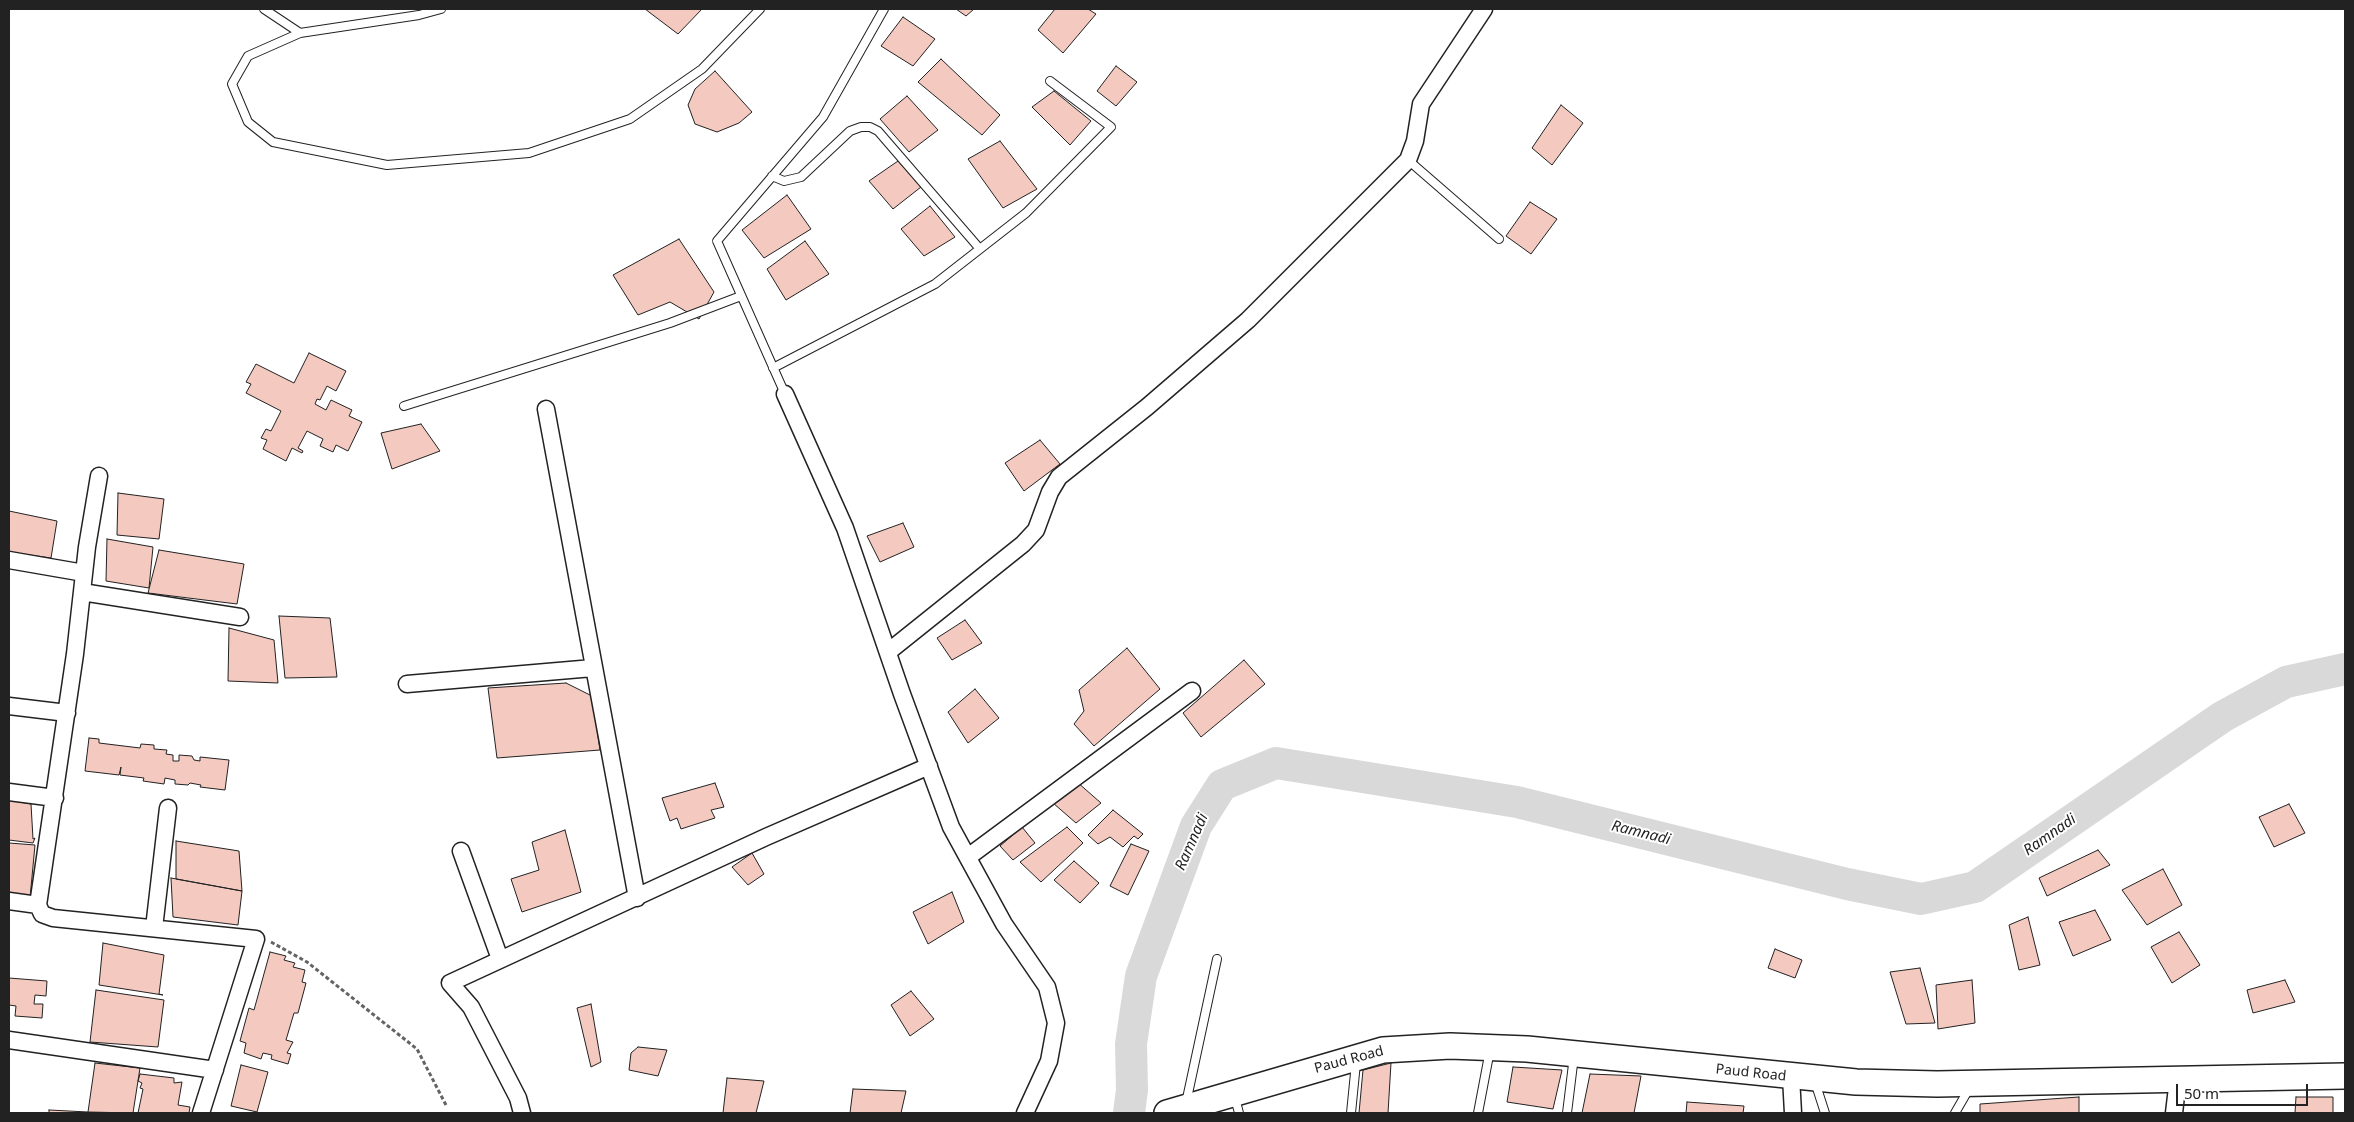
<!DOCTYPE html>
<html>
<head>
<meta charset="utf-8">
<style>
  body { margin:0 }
  #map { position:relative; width:2354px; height:1122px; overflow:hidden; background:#fff; font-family:"Noto Sans",sans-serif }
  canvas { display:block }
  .frame { position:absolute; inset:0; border:10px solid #222; pointer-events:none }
  .scale { position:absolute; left:2176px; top:1084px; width:132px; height:22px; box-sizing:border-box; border:2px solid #222; border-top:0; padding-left:6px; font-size:15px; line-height:18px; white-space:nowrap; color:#222; -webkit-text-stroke:4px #fff; paint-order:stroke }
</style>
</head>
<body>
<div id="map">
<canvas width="2354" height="1122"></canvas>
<div class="frame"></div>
<div class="scale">50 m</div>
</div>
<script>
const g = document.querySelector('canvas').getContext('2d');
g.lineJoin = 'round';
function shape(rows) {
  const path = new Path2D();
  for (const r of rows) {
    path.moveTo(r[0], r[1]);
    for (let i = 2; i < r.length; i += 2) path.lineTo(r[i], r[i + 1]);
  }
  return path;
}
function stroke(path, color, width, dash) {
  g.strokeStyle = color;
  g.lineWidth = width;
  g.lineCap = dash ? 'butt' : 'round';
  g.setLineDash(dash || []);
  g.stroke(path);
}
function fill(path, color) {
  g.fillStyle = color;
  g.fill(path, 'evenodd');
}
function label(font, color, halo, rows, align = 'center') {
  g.font = font + ' "Noto Sans",sans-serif';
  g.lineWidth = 4;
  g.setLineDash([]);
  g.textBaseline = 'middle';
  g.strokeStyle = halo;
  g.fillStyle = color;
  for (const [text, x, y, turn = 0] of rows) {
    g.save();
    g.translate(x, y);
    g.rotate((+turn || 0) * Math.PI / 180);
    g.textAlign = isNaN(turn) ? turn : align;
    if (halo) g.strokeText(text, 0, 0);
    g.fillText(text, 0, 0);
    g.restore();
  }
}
const river = shape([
  [1129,1113,1132,1090,1131,1044,1141,976,1196,826,1222,785,1276,763,1517,802,1847,884,1921,899,1975,887,2222,717,2286,682,2345,669]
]);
const building = shape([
  [645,9,702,9,678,34,645,9],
  [956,9,974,9,966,16,956,9],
  [1055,9,1088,9,1096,14,1063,53,1038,30,1055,9],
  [903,17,935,39,913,66,881,46,903,17],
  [941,59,1000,115,982,135,918,82,941,59],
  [1116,66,1137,82,1116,106,1097,91,1116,66],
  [715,71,752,112,739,123,717,132,695,124,688,105,695,89,715,71],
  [1054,91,1091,121,1070,145,1032,107,1054,91],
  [907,96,938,130,909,152,880,119,907,96],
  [1561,105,1583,123,1552,165,1532,148,1561,105],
  [1000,141,1037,189,1003,208,968,159,1000,141],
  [898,161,921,187,893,209,869,181,898,161],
  [787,195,811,229,764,258,742,230,787,195],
  [1530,202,1557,219,1531,254,1506,236,1530,202],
  [930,206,955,237,924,256,901,229,930,206],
  [679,239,714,292,699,319,670,302,638,315,613,275,679,239],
  [805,241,829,274,786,300,767,269,805,241],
  [309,353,346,371,336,391,327,386,320,400,317,399,315,404,326,410,331,400,352,410,349,416,362,422,348,451,336,445,333,452,320,446,323,439,307,431,298,448,303,451,302,453,292,448,286,461,263,449,267,440,261,438,266,429,271,431,281,411,246,393,251,384,246,382,256,364,294,383,309,353],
  [421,424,440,451,392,469,381,433,421,424],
  [1040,440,1060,464,1024,491,1005,463,1040,440],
  [118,493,164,499,159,539,117,535,118,493],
  [9,511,57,521,51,558,9,552,9,511],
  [903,523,914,547,880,562,867,536,903,523],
  [107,539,153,547,149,588,106,581,107,539],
  [159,550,244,564,237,604,148,593,159,550],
  [279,616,330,618,337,677,285,678,279,616],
  [965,620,982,643,952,660,937,638,965,620],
  [229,628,274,640,278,683,228,681,229,628],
  [1127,648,1160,689,1094,746,1074,724,1084,711,1079,690,1127,648],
  [1244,660,1265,684,1201,737,1183,713,1244,660],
  [566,683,592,696,600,750,497,758,488,688,566,683],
  [975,689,999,718,968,743,948,712,975,689],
  [89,738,99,739,99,743,140,748,141,744,154,745,154,749,167,750,166,754,173,755,173,761,179,761,179,755,192,756,194,760,200,761,200,757,229,760,225,790,200,787,201,785,190,783,188,785,175,784,175,780,165,778,164,784,143,781,144,778,120,775,121,767,119,775,85,771,89,738],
  [1077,782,1101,803,1076,823,1053,803,1077,782],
  [715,783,724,807,711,810,715,818,681,829,677,818,670,821,662,798,715,783],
  [9,800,31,804,33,839,35,838,33,843,9,840,9,800],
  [2289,804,2305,833,2274,847,2259,817,2289,804],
  [1113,810,1143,834,1138,839,1134,836,1123,847,1110,837,1098,844,1088,835,1113,810],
  [1022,827,1035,843,1013,860,1000,846,1022,827],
  [1067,827,1083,843,1041,882,1020,862,1067,827],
  [565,830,581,892,522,912,511,879,539,870,532,842,565,830],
  [176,841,239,851,242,891,176,879,176,841],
  [9,843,35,845,30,898,9,896,9,843],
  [1131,844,1149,851,1128,895,1110,886,1131,844],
  [2098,850,2110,865,2047,896,2039,878,2098,850],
  [752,853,764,874,748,885,732,867,752,853],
  [1074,861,1099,883,1080,903,1054,880,1074,861],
  [2163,869,2182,905,2147,925,2122,890,2163,869],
  [171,878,242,891,238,925,173,917,171,878],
  [952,892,964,922,928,944,913,912,952,892],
  [2095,910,2111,940,2073,956,2059,922,2095,910],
  [2028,917,2040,965,2019,970,2009,925,2028,917],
  [2179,932,2200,965,2172,983,2151,947,2179,932],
  [103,943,164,955,159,994,163,995,99,985,103,943],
  [1775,949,1802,960,1795,978,1768,968,1775,949],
  [270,952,286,956,284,960,295,963,293,967,305,970,302,982,306,983,298,1013,294,1013,286,1040,293,1042,287,1053,291,1054,288,1064,271,1059,272,1055,263,1053,261,1059,244,1053,246,1043,240,1041,249,1008,254,1010,270,952],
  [1920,968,1935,1023,1906,1024,1890,972,1920,968],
  [9,978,47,981,46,996,35,995,34,1004,43,1004,42,1018,15,1016,16,1006,9,1005,9,978],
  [1972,980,1975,1023,1938,1029,1936,985,1972,980],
  [2285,980,2295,1002,2253,1013,2247,990,2285,980],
  [96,990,164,1000,158,1047,90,1042,96,990],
  [911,991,934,1019,910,1036,891,1005,911,991],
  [591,1004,601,1062,591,1067,577,1008,591,1004],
  [638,1047,667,1050,658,1076,629,1070,631,1053,638,1047],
  [95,1063,140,1068,133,1113,88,1112,95,1063],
  [1391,1063,1388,1113,1359,1113,1363,1070,1391,1063],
  [241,1065,268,1072,257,1112,231,1106,241,1065],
  [1513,1067,1562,1070,1553,1109,1507,1102,1513,1067],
  [140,1074,174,1078,174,1083,182,1082,178,1105,190,1107,189,1113,138,1113,143,1089,140,1088,142,1083,138,1081,140,1074],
  [1590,1074,1641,1076,1634,1113,1582,1113,1590,1074],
  [727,1078,764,1081,756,1113,723,1113,727,1078],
  [853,1089,906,1091,901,1113,850,1113,853,1089],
  [2079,1097,2079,1113,1980,1113,1980,1104,2079,1097],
  [2296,1097,2333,1097,2333,1113,2295,1113,2296,1097],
  [1687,1102,1744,1106,1743,1113,1686,1113,1687,1102],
  [49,1110,88,1112,88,1113,49,1113,49,1110]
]);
const path = shape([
  [271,942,307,962,417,1049,447,1107]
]);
const lane = shape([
  [264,9,300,33,248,56,232,84,248,122,273,142,387,165,529,153,630,119,702,69,760,9],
  [300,33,419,15,441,9],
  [1408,160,1499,239],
  [772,176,784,181,801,177,850,131,861,127,870,127,878,131,980,249],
  [773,368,935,284,1026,213,1111,127,1050,81],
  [785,394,717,241,823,117,884,9],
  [404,406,670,323,741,296],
  [1815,1082,1825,1113],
  [1235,1098,1239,1113],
  [1186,1103,1217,959],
  [1351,1113,1356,1063],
  [1478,1113,1490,1050],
  [1567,1113,1574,1056],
  [1955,1113,1970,1087]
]);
const street = shape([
  [785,394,845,528,902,694,951,827,1004,924,1047,987,1056,1023,1049,1061,1025,1113],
  [546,409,637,898],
  [99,476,87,547,75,654,38,905,42,914,53,918,256,939,201,1113],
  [9,560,84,573],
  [82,592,240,617],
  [888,652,1023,544,1036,530,1050,492,1059,477,1147,407,1248,320,1408,160,1415,141,1421,104,1484,9],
  [407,684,593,668],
  [9,706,67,713],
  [9,792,55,798],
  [461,851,500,959],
  [968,857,1192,691],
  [9,901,38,905],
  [154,928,168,808],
  [9,1040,215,1070],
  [1791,1077,1793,1113],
  [522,1113,518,1098,471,1007,450,983,766,837,929,766],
  [2174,1113,2178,1079]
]);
const primary = shape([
  [1167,1113,1383,1050,1450,1046,1527,1049,1856,1082,1937,1084,2345,1076]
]);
const streetNames = [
  ["Paud Road",1349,1060,-15],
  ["Paud Road",1751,1073,6]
];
const waterNames = [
  ["Ramnadi",1641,833,14],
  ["Ramnadi",2050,835,-35],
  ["Ramnadi",1192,842,-66]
];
stroke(river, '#d9d9d9', 32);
fill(building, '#f3c9c0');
stroke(building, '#222', 1);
stroke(lane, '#222', 10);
stroke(street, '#222', 19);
stroke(primary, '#222', 28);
stroke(path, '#646464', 3, [4, 2.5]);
stroke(lane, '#fff', 8);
stroke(street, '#fff', 16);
stroke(primary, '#fff', 25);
label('14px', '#222', '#fff', streetNames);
label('italic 15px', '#222', '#fff', waterNames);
</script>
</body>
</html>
